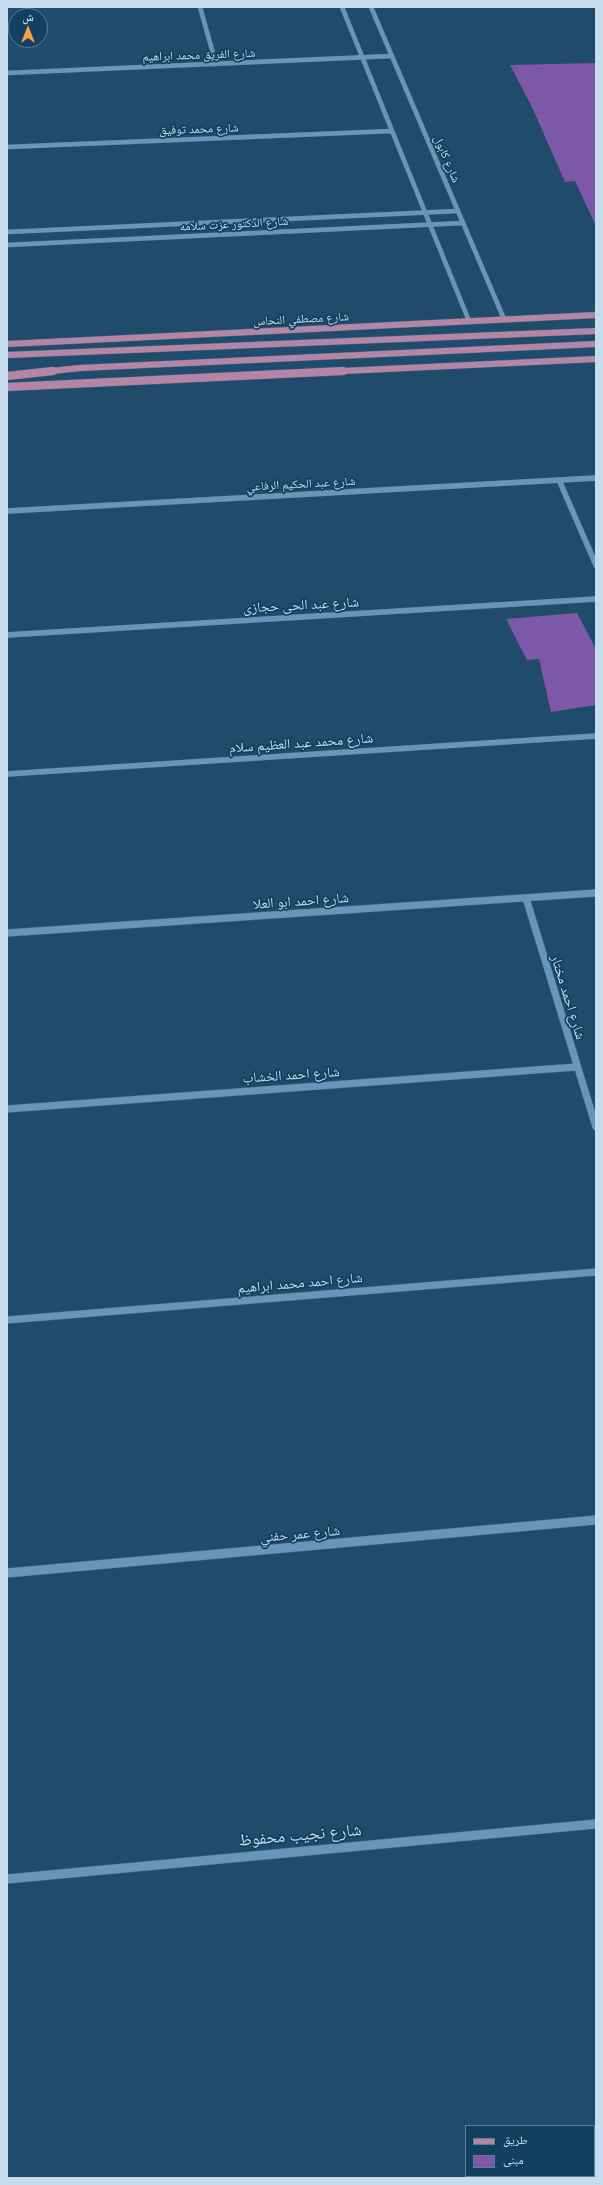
<!DOCTYPE html>
<html>
<head>
<meta charset="utf-8">
<style>
  body { margin:0 }
  #map { position:relative; width:603px; height:2185px; overflow:hidden; background:#204b6b; font-family:"Golos Text","Noto Naskh Arabic",sans-serif }
  canvas { display:block }
  .frame { position:absolute; inset:0; border:8px solid #c5dcef; pointer-events:none }
  .legend { position:absolute; left:465px; top:2125px; width:130px; height:52px; box-sizing:border-box; background:#14405f; border:1px solid #5b7e99; margin:0; padding:5px 7px; list-style:none; font-size:12px; color:#c5dcef }
  .legend li { display:flex; align-items:center; gap:8px; height:20px }
  .legend b { width:20px; border:1px solid #5b7e99 }
  .north { position:absolute; left:8px; top:8px; width:40px; height:40px; box-sizing:border-box; background:#14405f; border:1px solid #5b7e99; border-radius:50%; rotate:0deg; font-size:11px; font-weight:700; line-height:16px; text-align:center; color:#c5dcef }
  .north::after { content:''; display:block; margin:auto; width:14px; height:18px; background:#f7a149; clip-path:polygon(50% 0,100% 100%,50% 72%,0 100%) }
</style>
</head>
<body>
<div id="map">
<canvas width="603" height="2185"></canvas>
<div class="frame"></div>
<ul class="legend">
<li><b style="height:5px;background:#b585a6"></b>طريق</li>
<li><b style="height:11px;background:#7d58a9"></b>مبنى</li>
</ul>
<div class="north">ش</div>
</div>
<script>
const g = document.querySelector('canvas').getContext('2d');
g.lineJoin = 'round';
function fill(path, color) {
  g.fillStyle = color;
  g.fill(path, 'evenodd');
}
function shape(rows) {
  const path = new Path2D();
  for (const r of rows) {
    path.moveTo(r[0], r[1]);
    for (let i = 2; i < r.length; i += 2) path.lineTo(r[i], r[i + 1]);
  }
  return path;
}
function stroke(path, color, width, dash) {
  g.strokeStyle = color;
  g.lineWidth = width;
  g.lineCap = dash ? 'butt' : 'round';
  g.setLineDash(dash || []);
  g.stroke(path);
}
function label(font, color, halo, rows, align = 'center') {
  g.font = font + ' "Golos Text","Noto Naskh Arabic",sans-serif';
  g.lineWidth = 3.5;
  g.setLineDash([]);
  g.textBaseline = 'middle';
  g.strokeStyle = halo;
  g.fillStyle = color;
  for (const [text, x, y, turn = 0] of rows) {
    g.save();
    g.translate(x, y);
    g.rotate((+turn || 0) * Math.PI / 180);
    g.textAlign = isNaN(turn) ? turn : align;
    if (halo) g.strokeText(text, 0, 0);
    g.fillText(text, 0, 0);
    g.restore();
  }
}
const building = shape([
  [596,63,596,226,575,181,565,182,532,107,510,65],
  [577,613,596,649,596,705,551,712,539,659,527,660,506,619]
]);
const minorFar3 = shape([
  [200,7,216,64],
  [342,7,469,321],
  [371,7,504,319],
  [7,73,392,56],
  [7,147,392,131],
  [7,232,458,211],
  [7,245,463,223]
]);
const minorFar2 = shape([
  [559,480,596,565],
  [7,511,596,478],
  [7,635,596,599],
  [7,774,596,736]
]);
const minorFar1 = shape([
  [526,898,596,1127],
  [7,933,596,893],
  [7,1109,576,1067],
  [7,1320,596,1272]
]);
const minor = shape([
  [7,1573,596,1520],
  [7,1879,596,1824]
]);
const majorFar1 = shape([
  [7,344,596,315],
  [7,355,596,331],
  [43,372,80,368,596,344],
  [322,372,596,359]
]);
const major = shape([
  [7,376,53,371],
  [7,387,343,371]
]);
const farStreetnames = [
  ["شارع الفريق محمد ابراهيم",199,55,-2],
  ["شارع محمد توفيق",199,129,-2],
  ["شارع كابول",447,159,67],
  ["شارع الدكتور عزت سلامه",234,224,-3],
  ["شارع مصطفي النحاس",301,319,-3],
  ["شارع عبد الحكيم الرفاعي",301,484,-3]
];
const streetNames = [
  ["شارع عبد الحى حجازى",301,605,-3],
  ["شارع محمد عبد العظيم سلام",301,743,-4],
  ["شارع احمد ابو العلا",301,901,-4],
  ["شارع احمد مختار",568,997,73],
  ["شارع احمد الخشاب",291,1075,-4],
  ["شارع احمد محمد ابراهيم",300,1283,-5],
  ["شارع عمر حفني",300,1534,-5]
];
const nearStreetnames = [
  ["شارع نجيب محفوظ",300,1835,-5]
];
fill(building, '#7d58a9');
stroke(minorFar3, '#406782', 5);
stroke(minorFar2, '#406782', 6);
stroke(minorFar1, '#406782', 8);
stroke(minor, '#406782', 10);
stroke(majorFar1, '#406782', 7);
stroke(major, '#406782', 9);
stroke(minorFar3, '#6895b8', 4.5);
stroke(minorFar2, '#6895b8', 5.5);
stroke(minorFar1, '#6895b8', 7);
stroke(minor, '#6895b8', 9);
stroke(majorFar1, '#b585a6', 6);
stroke(major, '#b585a6', 8);
label('12px', '#c5dcef', '#14405f', farStreetnames);
label('14px', '#c5dcef', '#14405f', streetNames);
label('17px', '#c5dcef', '#14405f', nearStreetnames);
</script>
</body>
</html>
